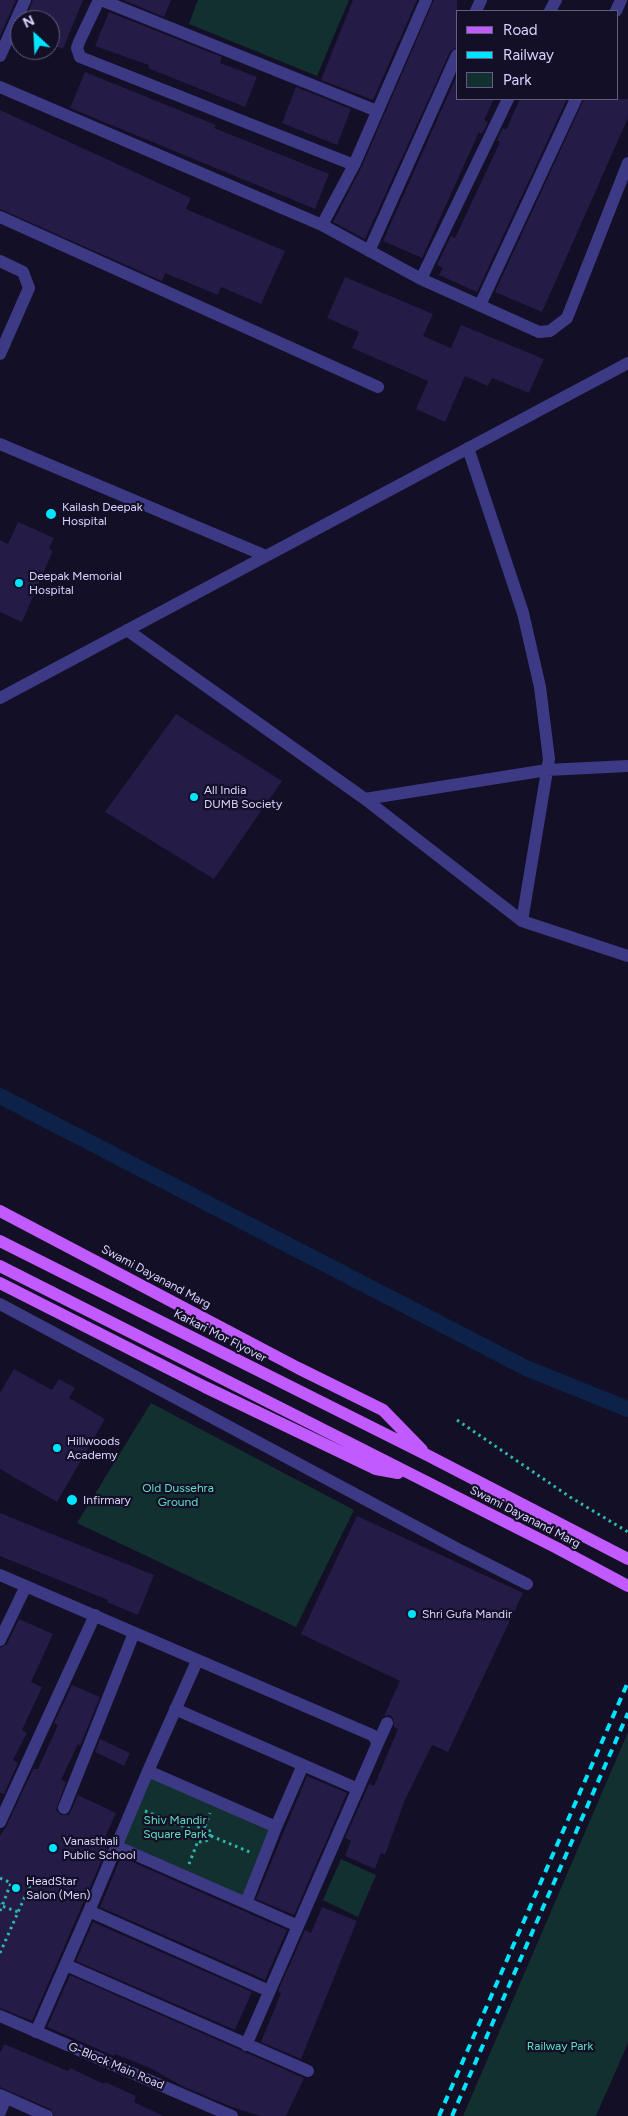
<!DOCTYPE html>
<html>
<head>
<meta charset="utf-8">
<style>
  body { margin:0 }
  #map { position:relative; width:628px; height:2116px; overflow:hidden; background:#130f26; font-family:Figtree,sans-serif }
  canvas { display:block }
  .legend { position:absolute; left:456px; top:10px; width:162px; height:90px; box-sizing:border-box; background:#130f26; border:1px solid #625e7d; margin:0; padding:6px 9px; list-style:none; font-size:15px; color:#d9d4ff }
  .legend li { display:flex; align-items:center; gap:10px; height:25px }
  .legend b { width:25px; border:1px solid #625e7d }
  .north { position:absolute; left:10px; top:10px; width:50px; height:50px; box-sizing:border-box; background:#130f26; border:1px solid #625e7d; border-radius:50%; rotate:335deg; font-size:14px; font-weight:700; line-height:20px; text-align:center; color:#d9d4ff }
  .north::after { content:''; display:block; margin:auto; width:18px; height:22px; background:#00e5ff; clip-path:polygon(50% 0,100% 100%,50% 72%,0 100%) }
</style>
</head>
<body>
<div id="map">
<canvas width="628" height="2116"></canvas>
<ul class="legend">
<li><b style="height:6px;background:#c25bff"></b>Road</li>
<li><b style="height:6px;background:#00e5ff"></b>Railway</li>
<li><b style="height:14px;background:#12302f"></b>Park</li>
</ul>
<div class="north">N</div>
</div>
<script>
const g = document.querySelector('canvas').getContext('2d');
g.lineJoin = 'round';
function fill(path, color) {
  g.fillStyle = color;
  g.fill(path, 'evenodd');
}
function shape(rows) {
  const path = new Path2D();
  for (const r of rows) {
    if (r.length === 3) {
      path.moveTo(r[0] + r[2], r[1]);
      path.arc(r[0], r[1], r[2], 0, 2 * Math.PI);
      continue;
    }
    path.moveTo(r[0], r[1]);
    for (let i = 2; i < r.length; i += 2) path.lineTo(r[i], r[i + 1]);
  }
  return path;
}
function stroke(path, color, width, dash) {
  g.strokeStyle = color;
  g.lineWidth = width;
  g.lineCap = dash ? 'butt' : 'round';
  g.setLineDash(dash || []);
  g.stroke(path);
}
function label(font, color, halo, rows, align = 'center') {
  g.font = font + ' Figtree,sans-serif';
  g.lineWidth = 4.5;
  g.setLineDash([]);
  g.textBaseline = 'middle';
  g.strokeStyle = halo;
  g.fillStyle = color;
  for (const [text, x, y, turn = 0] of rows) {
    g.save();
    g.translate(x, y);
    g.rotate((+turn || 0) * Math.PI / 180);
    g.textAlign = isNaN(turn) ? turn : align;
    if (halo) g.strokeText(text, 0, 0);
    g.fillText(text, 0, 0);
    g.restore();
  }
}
const green = shape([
  [198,0,349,0,317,76,189,24],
  [151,1403,354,1510,296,1627,77,1523],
  [628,1732,628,2043,596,2116,463,2116],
  [151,1777,270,1831,244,1896,122,1842],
  [341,1859,376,1875,358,1917,323,1900]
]);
const canal = shape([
  [0,1096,526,1368,628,1409]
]);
const building = shape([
  [0,0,16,0,0,36],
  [33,0,83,0,63,49,50,44,50,20,25,20],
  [123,0,171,0,164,17],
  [353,0,417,0,373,100,321,80],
  [434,0,457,0,457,47,450,52,365,239,333,222,361,168],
  [109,12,222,57,220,63,257,77,245,107,148,68,149,65,95,46],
  [85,72,216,125,214,128,329,174,315,209,70,108],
  [457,75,457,99,494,99,484,120,488,122,482,134,479,132,422,258,383,241],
  [296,87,351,109,337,145,282,123],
  [520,99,567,99,477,292,439,275,443,268,437,265,451,236,455,238,500,142,497,140,503,128,506,130],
  [584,99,628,99,628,118,542,312,495,292],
  [0,110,191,198,186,209,285,251,261,304,221,287,218,295,165,273,162,281,0,209],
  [345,277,433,314,423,336,451,348,461,325,544,359,529,393,492,378,488,386,465,376,445,422,416,409,428,381,352,348,359,332,327,318],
  [18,522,54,538,49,548,52,550,52,553,22,622,0,612,0,540,8,544],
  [176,714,282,781,214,879,105,812],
  [14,1369,52,1390,59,1379,75,1388,69,1398,105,1419,57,1502,0,1469,0,1393],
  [0,1513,154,1575,138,1615,107,1602,108,1600,0,1556],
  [357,1516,523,1593,448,1752,432,1745,405,1800,385,1855,381,1853,375,1869,345,1856,351,1841,345,1838,369,1784,374,1786,398,1729,394,1727,393,1718,390,1715,384,1716,400,1681,301,1634],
  [19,1619,53,1634,31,1682,42,1687,22,1730,27,1733,13,1760,18,1763,4,1794,0,1793,0,1648,7,1644],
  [72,1685,100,1697,80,1746,78,1744,61,1780,66,1782,56,1810,61,1815,69,1815,78,1795,116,1813,102,1844,107,1848,32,2021,0,2008,0,1836,7,1825,33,1769,38,1769,58,1725,54,1723],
  [100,1739,130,1753,124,1766,95,1752],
  [307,1776,347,1793,294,1915,256,1899],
  [121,1857,287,1930,265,1980,100,1907],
  [322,1907,357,1921,301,2059,261,2042,281,1993,278,1991,305,1930,311,1933],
  [93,1922,252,1992,235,2030,76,1961],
  [70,1975,304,2078,286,2116,260,2116,232,2107,184,2087,150,2068,115,2054,114,2056,47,2027],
  [4,2044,68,2071,70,2068,104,2084,105,2082,136,2096,134,2102,163,2116,55,2116,50,2109,0,2087,0,2053]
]);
const path = shape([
  [457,1420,570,1497,628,1532],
  [145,1811,193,1830],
  [202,1834,8],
  [205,1826,210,1813],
  [211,1836,252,1853],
  [189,1864,198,1841],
  [0,1878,11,1883,2,1906,0,1904],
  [0,1911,2,1906,18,1912],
  [0,1953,34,1876]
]);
const minor = shape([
  [99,0,79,42,77,48,80,57,354,165],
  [101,0,377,111],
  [476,11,481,0],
  [550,11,556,0],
  [616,11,621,0],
  [0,56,25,0],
  [0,87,322,225,421,279,539,332,550,331,567,318,628,163],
  [0,217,378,387],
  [322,225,354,165,426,0],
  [369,251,457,55],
  [0,261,23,272,29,288,0,354],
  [421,279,508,99],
  [480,305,576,99],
  [0,444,266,556],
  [468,448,523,613,540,687,549,759,522,921],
  [127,630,365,799,522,921,628,956],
  [0,698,628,363],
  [365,799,547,770,628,766],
  [0,1304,454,1547,527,1584],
  [0,1575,372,1735,376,1739,377,1745,246,2045],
  [0,1640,26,1586],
  [197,1661,148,1771,276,1827,303,1765],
  [175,1709,358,1789],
  [377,1745,387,1723],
  [64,1808,134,1633],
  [0,1822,95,1615],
  [116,1846,246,1903,276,1827],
  [246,1903,298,1926],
  [89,1911,148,1771],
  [66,1965,308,2071],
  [0,2016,232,2116],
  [36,2032,89,1911,269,1991],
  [0,2095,47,2116],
  [0,2112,6,2098]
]);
const major = shape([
  [0,1211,298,1368,383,1410,422,1450],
  [0,1241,427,1455,628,1559],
  [0,1266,557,1548,628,1586],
  [0,1283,205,1387,376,1469,398,1473]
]);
const rail = shape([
  [439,2116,628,1682],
  [452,2116,628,1713]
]);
const markers = [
  [51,514,6,"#00e5ff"],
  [19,583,5,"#00e5ff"],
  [194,797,5,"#00e5ff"],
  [57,1448,5,"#00e5ff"],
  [72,1500,6,"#00e5ff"],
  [412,1614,5,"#00e5ff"],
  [53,1848,5,"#00e5ff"],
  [16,1888,5,"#00e5ff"]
];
const poiNames = [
  ["Kailash Deepak",62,507],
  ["Hospital",62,521],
  ["Deepak Memorial",29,576],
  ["Hospital",29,590],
  ["All India",204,790],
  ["DUMB Society",204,804],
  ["Hillwoods",67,1441],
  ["Academy",67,1455],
  ["Infirmary",83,1500],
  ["Shri Gufa Mandir",422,1614],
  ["Vanasthali",63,1841],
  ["Public School",63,1855],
  ["HeadStar",26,1881],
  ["Salon (Men)",26,1895]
];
const streetNames = [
  ["Swami Dayanand Marg",156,1277,28],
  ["Karkari Mor Flyover",220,1336,27],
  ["Swami Dayanand Marg",525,1517,27],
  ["G-Block Main Road",116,2066,23]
];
const parkNames = [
  ["Old Dussehra",178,1488],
  ["Ground",178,1502],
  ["Shiv Mandir",175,1820],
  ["Square Park",175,1834],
  ["Railway Park",560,2046]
];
fill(green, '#12302f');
stroke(canal, '#0c2248', 16);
fill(building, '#241b47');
stroke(path, '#2fb8b0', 3, [2.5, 4]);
stroke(minor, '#3d3a85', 12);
stroke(major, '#c25bff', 12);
stroke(rail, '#00e5ff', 4, [8, 6]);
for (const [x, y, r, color] of markers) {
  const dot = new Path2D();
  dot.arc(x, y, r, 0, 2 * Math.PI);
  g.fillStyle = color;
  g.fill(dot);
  stroke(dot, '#130f26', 2);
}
label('12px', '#d9d4ff', '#130f26', poiNames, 'left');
label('12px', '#d9d4ff', '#130f26', streetNames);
label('12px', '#5fe0c0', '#130f26', parkNames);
</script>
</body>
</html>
